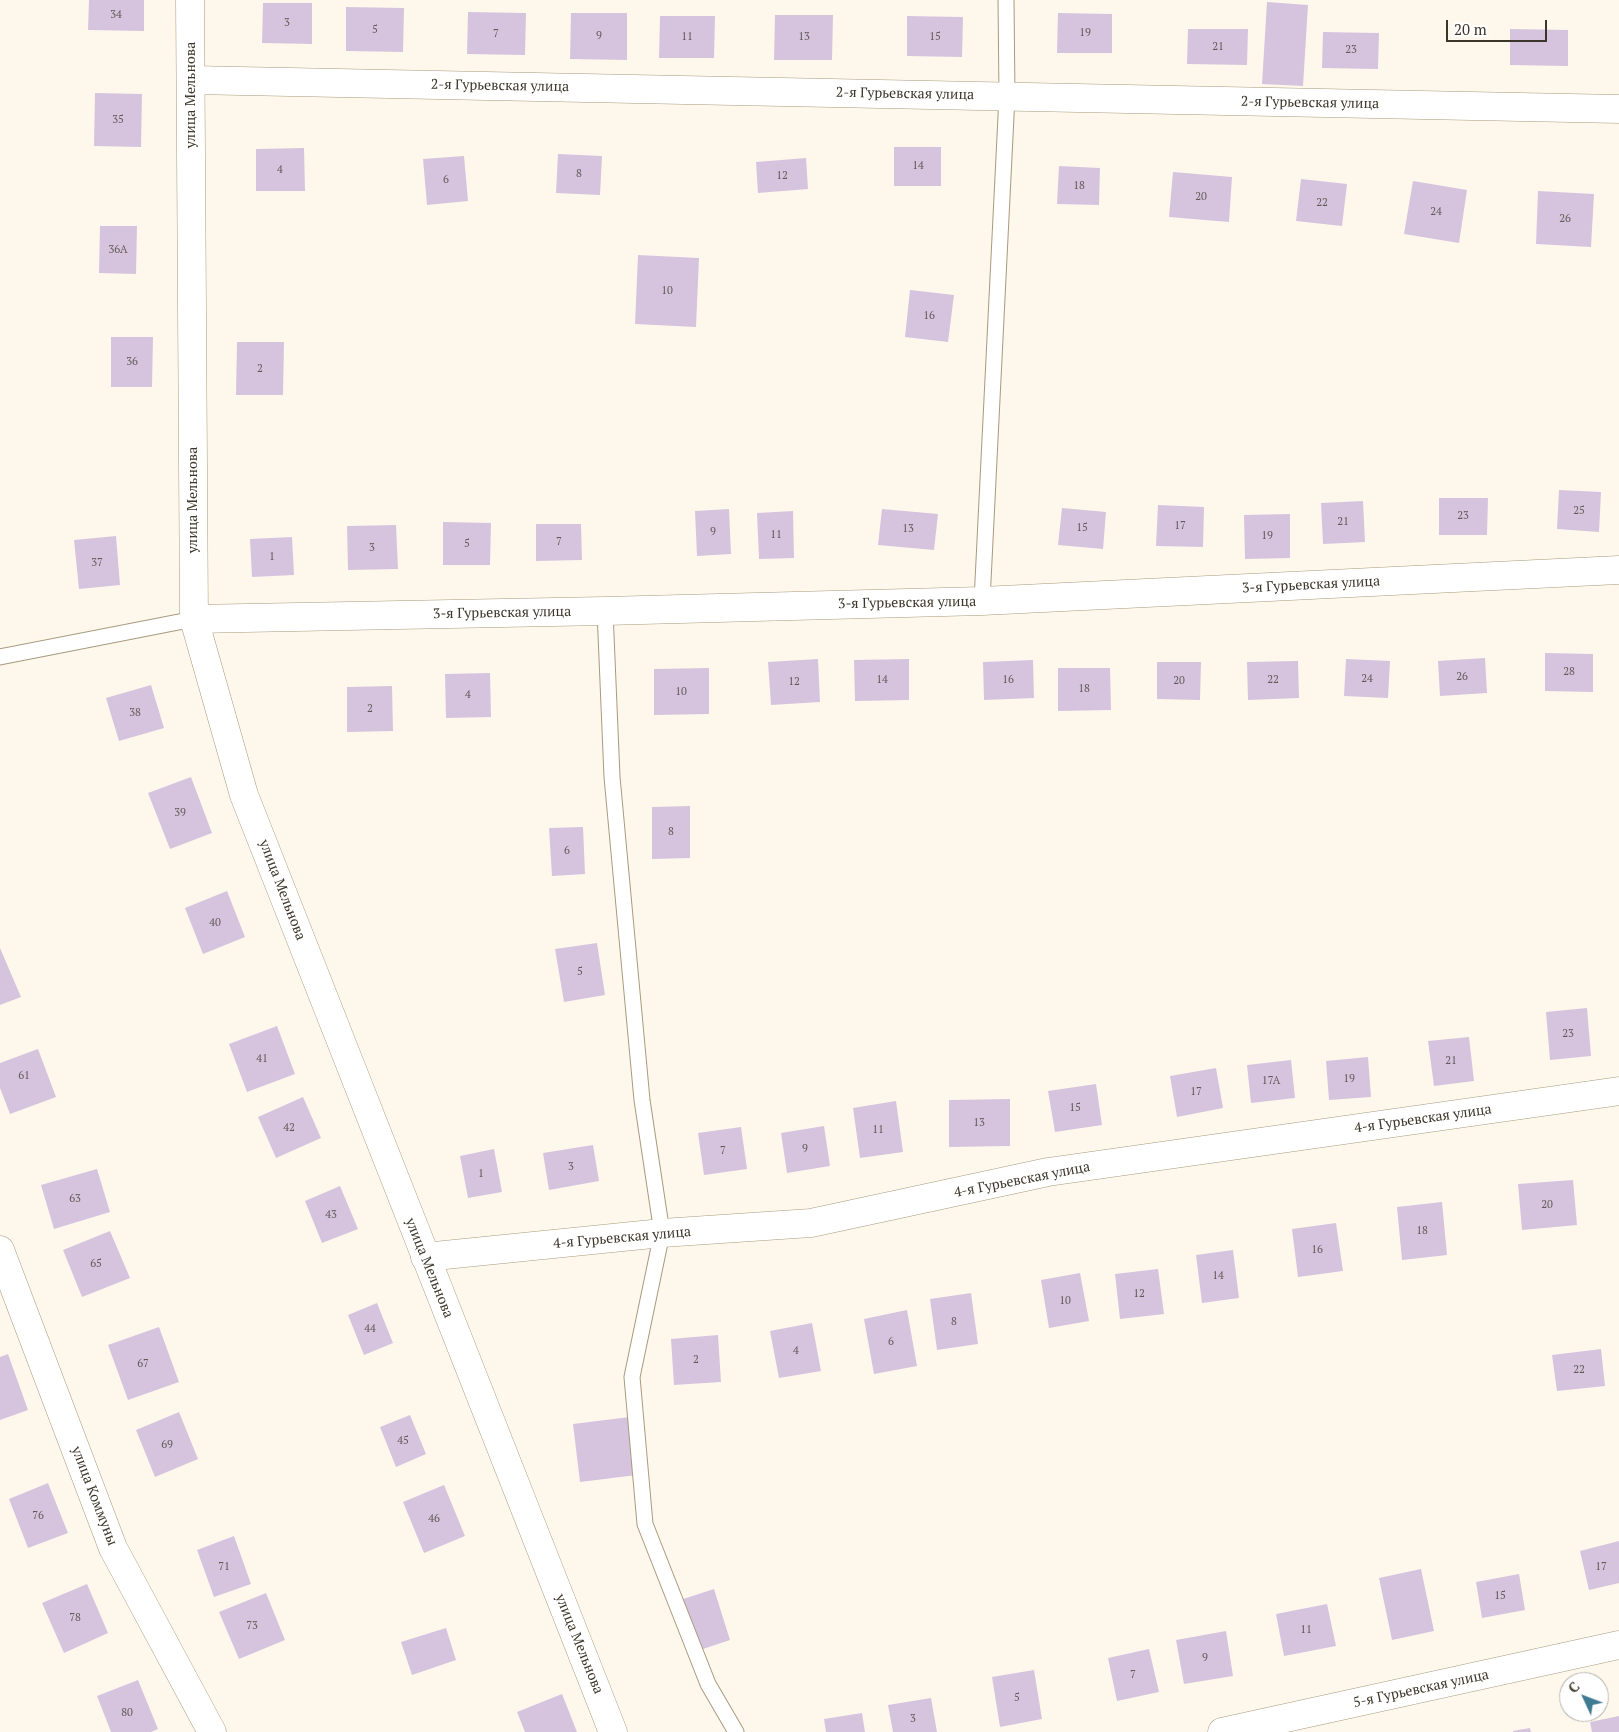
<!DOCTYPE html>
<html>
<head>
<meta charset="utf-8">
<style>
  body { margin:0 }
  #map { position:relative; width:1619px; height:1732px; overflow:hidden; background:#fef8ec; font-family:"PT Serif",serif }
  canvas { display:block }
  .north { position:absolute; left:1559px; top:1672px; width:50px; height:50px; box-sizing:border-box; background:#fff; border:1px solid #b1afaa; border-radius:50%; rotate:313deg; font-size:14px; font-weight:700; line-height:20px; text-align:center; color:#3c362a }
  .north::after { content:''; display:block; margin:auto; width:18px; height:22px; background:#3f7b92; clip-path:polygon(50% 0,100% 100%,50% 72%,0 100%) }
  .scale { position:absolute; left:1446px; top:20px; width:101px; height:22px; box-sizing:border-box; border:2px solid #3c362a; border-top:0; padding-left:6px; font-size:15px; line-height:18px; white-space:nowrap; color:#3c362a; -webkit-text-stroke:4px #fff; paint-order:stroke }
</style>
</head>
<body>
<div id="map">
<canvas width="1619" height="1732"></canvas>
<div class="north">С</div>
<div class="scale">20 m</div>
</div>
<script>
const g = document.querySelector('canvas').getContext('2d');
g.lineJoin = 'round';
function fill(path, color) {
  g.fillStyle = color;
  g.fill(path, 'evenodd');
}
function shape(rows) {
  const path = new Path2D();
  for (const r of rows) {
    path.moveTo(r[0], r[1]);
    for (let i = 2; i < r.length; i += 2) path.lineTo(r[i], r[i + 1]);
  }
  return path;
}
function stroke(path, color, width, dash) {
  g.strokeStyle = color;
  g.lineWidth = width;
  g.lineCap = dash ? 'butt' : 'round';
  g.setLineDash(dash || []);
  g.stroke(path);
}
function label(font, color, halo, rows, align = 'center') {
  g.font = font + ' "PT Serif",serif';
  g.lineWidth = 4;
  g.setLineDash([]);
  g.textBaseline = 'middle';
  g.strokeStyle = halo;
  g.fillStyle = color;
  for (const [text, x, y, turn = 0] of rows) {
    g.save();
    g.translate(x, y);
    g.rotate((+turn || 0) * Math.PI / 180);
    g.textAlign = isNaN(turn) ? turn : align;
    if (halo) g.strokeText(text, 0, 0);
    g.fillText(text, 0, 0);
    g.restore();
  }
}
const building = shape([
  [89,0,144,0,144,31,88,30],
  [1267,2,1308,5,1303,86,1262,84],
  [263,3,312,3,312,44,262,43],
  [346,7,404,8,403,52,346,51],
  [468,12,526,13,525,55,467,54],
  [571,13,627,13,627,60,570,59],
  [1058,13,1112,14,1112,53,1057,53],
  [775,15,833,15,832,60,774,60],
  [660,16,715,16,714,58,659,58],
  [907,16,963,17,962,57,907,56],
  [1188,29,1248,29,1247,65,1187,64],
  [1510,29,1568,30,1568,66,1510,65],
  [1323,32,1379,33,1378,69,1322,68],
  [95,93,142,94,141,147,94,146],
  [894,147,941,147,941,186,894,186],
  [304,148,305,191,256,191,256,149],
  [558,154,602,156,600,195,556,193],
  [464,156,468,201,427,205,423,159],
  [806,158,808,189,758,193,756,162],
  [1059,166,1100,168,1099,205,1057,204],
  [1173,172,1232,177,1229,222,1169,217],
  [1301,179,1347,184,1342,226,1296,221],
  [1413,181,1467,190,1459,243,1404,234],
  [1538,191,1594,194,1591,247,1536,244],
  [100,226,137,226,136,274,99,273],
  [638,255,699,258,696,327,635,324],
  [910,290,954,295,948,342,905,337],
  [111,337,153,337,152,387,111,387],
  [237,342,284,342,283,395,236,395],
  [1559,490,1601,492,1599,532,1557,529],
  [1439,498,1488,498,1487,535,1439,535],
  [1363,501,1365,542,1323,544,1321,503],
  [1158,505,1204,507,1203,547,1156,546],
  [1062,508,1106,512,1103,549,1058,545],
  [729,509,731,554,697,556,695,511],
  [882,509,938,514,934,550,878,545],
  [793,511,794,558,759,559,757,513],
  [1290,514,1290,558,1245,559,1244,515],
  [443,522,491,523,490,565,443,565],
  [536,524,581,524,582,560,536,561],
  [396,525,398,569,348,570,347,526],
  [116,536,120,585,79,589,74,540],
  [292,537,294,575,252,577,250,539],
  [1545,653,1593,654,1593,692,1545,691],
  [1485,658,1487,693,1440,696,1438,661],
  [818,659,820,702,771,705,768,662],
  [909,659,909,700,855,701,854,660],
  [1346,659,1390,661,1388,698,1344,696],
  [1033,660,1034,698,984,700,983,662],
  [1298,661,1299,698,1248,700,1247,662],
  [1157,662,1201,662,1200,700,1157,699],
  [709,668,709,714,654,715,654,669],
  [1058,668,1110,668,1111,710,1058,711],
  [490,673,491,717,446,718,445,674],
  [151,685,164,728,119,741,106,698],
  [392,686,393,731,347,732,347,687],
  [191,777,212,833,170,849,148,793],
  [690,806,690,858,652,859,652,807],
  [583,827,585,874,552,876,549,828],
  [227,891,245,937,203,954,185,908],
  [597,943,605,995,564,1002,555,949],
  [0,948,21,997,0,1005],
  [1587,1008,1591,1056,1550,1060,1546,1012],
  [277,1026,295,1074,247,1092,229,1044],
  [1469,1037,1474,1081,1434,1086,1428,1041],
  [38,1049,56,1097,10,1114,0,1088,0,1063],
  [1368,1057,1371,1097,1329,1100,1326,1061],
  [1291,1060,1295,1098,1251,1103,1247,1065],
  [1216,1068,1223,1108,1177,1117,1170,1076],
  [1096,1084,1102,1125,1055,1132,1048,1091],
  [303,1097,321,1138,276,1158,258,1117],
  [1010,1099,1010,1146,949,1147,949,1100],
  [896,1101,903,1152,860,1158,853,1108],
  [824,1126,830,1166,787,1173,781,1133],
  [741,1127,747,1169,704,1175,698,1133],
  [593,1145,599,1181,549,1190,543,1153],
  [494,1149,502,1192,468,1198,460,1156],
  [97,1169,110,1212,54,1229,41,1185],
  [1573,1180,1577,1225,1522,1230,1518,1184],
  [340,1186,358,1229,322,1243,305,1201],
  [1442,1202,1447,1255,1402,1260,1397,1207],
  [1336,1223,1343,1271,1298,1277,1292,1229],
  [110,1231,130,1278,82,1297,63,1250],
  [1233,1250,1239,1298,1202,1303,1196,1255],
  [1158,1269,1164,1314,1120,1319,1115,1274],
  [1080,1273,1089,1321,1049,1328,1041,1280],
  [971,1293,978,1344,937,1350,930,1299],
  [377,1303,393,1343,364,1355,348,1315],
  [907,1310,917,1366,874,1374,864,1319],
  [812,1323,821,1371,779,1378,770,1331],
  [159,1327,179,1382,128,1400,108,1345],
  [718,1335,721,1382,674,1385,671,1339],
  [1601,1349,1605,1386,1557,1391,1552,1355],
  [8,1354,28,1410,0,1420,0,1357],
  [179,1412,198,1459,155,1477,136,1430],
  [410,1415,426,1454,396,1467,380,1427],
  [630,1417,637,1475,580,1482,573,1424],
  [48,1483,68,1533,28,1548,9,1499],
  [444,1485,465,1536,424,1553,403,1502],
  [234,1536,251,1584,214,1597,197,1550],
  [1619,1541,1619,1583,1589,1590,1580,1551],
  [1421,1569,1434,1631,1392,1640,1379,1578],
  [1519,1574,1525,1610,1482,1618,1476,1582],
  [87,1584,108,1633,64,1653,42,1603],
  [714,1589,730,1640,688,1654,671,1603],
  [266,1593,285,1640,239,1659,219,1612],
  [1327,1604,1336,1646,1284,1656,1276,1614],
  [446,1628,456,1660,412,1675,401,1642],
  [1226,1631,1233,1676,1184,1684,1176,1640],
  [1149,1649,1159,1692,1117,1701,1108,1658],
  [1034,1670,1042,1719,1000,1727,992,1677],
  [138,1680,158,1729,151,1732,111,1732,97,1696],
  [562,1694,577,1732,525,1732,517,1712],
  [931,1698,937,1732,893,1732,888,1705],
  [862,1713,865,1732,826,1732,824,1719],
  [1619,1716,1619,1732,1592,1732,1590,1722],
  [1530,1728,1531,1732,1513,1732,1513,1731]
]);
const service = shape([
  [982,601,1007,96,1006,0],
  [605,611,612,777,642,1100,662,1233,632,1377,645,1524,708,1684,736,1732],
  [0,657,194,619]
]);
const minor = shape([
  [191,80,1619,109],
  [194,619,605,611,982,601,1619,570],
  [0,1250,113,1548,212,1732],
  [425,1257,662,1233,811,1223,1048,1172,1619,1091],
  [1222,1732,1619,1645]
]);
const secondary = shape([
  [190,0,194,619,244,795,613,1732]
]);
const numberNames = [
  ["34",116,15],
  ["3",287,23],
  ["5",375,30],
  ["19",1085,33],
  ["7",496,34],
  ["9",599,36],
  ["11",687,37],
  ["13",804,37],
  ["15",935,37],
  ["21",1218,47],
  ["23",1351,50],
  ["35",118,120],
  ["14",918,166],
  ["4",280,170],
  ["8",579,174],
  ["12",782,176],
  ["6",446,180],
  ["18",1079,186],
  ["20",1201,197],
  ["22",1322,203],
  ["24",1436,212],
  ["26",1565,219],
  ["36А",118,250],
  ["10",667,291],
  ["16",929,316],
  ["36",132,362],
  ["2",260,369],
  ["25",1579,511],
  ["23",1463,516],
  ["21",1343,522],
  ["17",1180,526],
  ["15",1082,528],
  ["13",908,529],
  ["9",713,532],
  ["11",776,535],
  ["19",1267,536],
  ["7",559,542],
  ["5",467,544],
  ["3",372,548],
  ["1",272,557],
  ["37",97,563],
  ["28",1569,672],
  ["26",1462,677],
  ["24",1367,679],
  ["14",882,680],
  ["16",1008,680],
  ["22",1273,680],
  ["20",1179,681],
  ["12",794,682],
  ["18",1084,689],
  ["10",681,692],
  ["4",468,695],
  ["2",370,709],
  ["38",135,713],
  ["39",180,813],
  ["8",671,832],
  ["6",567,851],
  ["40",215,923],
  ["5",580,972],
  ["23",1568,1034],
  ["41",262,1059],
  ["21",1451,1061],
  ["61",24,1076],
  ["19",1349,1079],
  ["17А",1271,1081],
  ["17",1196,1092],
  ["15",1075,1108],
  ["13",979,1123],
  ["42",289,1128],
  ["11",878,1130],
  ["9",805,1149],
  ["7",723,1151],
  ["3",571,1167],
  ["1",481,1174],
  ["63",75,1199],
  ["20",1547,1205],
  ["43",331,1215],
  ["18",1422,1231],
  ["16",1317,1250],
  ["65",96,1264],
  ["14",1218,1276],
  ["12",1139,1294],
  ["10",1065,1301],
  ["8",954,1322],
  ["44",370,1329],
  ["6",891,1342],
  ["4",796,1351],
  ["2",696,1360],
  ["67",143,1364],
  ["22",1579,1370],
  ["45",403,1441],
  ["69",167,1445],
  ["76",38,1516],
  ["46",434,1519],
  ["71",224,1567],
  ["17",1601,1567],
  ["15",1500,1596],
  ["78",75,1618],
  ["73",252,1626],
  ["11",1306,1630],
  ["9",1205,1658],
  ["7",1133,1675],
  ["5",1017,1698],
  ["80",127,1713],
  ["3",913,1719]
];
const streetNames = [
  ["2-я Гурьевская улица",500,86,1],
  ["2-я Гурьевская улица",905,94,1],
  ["улица Мельнова",191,95,-90],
  ["2-я Гурьевская улица",1310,103,1],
  ["улица Мельнова",193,500,-90],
  ["3-я Гурьевская улица",1311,585,-3],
  ["3-я Гурьевская улица",907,603,-1],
  ["3-я Гурьевская улица",502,613,-1],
  ["улица Мельнова",282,890,69],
  ["4-я Гурьевская улица",1423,1119,-8],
  ["4-я Гурьевская улица",1022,1180,-11],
  ["4-я Гурьевская улица",622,1238,-5],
  ["улица Мельнова",429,1268,68],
  ["улица Коммуны",94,1496,69],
  ["улица Мельнова",579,1644,68],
  ["5-я Гурьевская улица",1421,1689,-12]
];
fill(building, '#d6c4df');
stroke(service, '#a89a7e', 17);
stroke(minor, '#a89a7e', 29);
stroke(secondary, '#a89a7e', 29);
stroke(service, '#fff', 15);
stroke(minor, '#fff', 28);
stroke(secondary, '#fff', 28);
label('11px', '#625a57', null, numberNames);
label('14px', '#3c362a', '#fff', streetNames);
</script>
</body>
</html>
